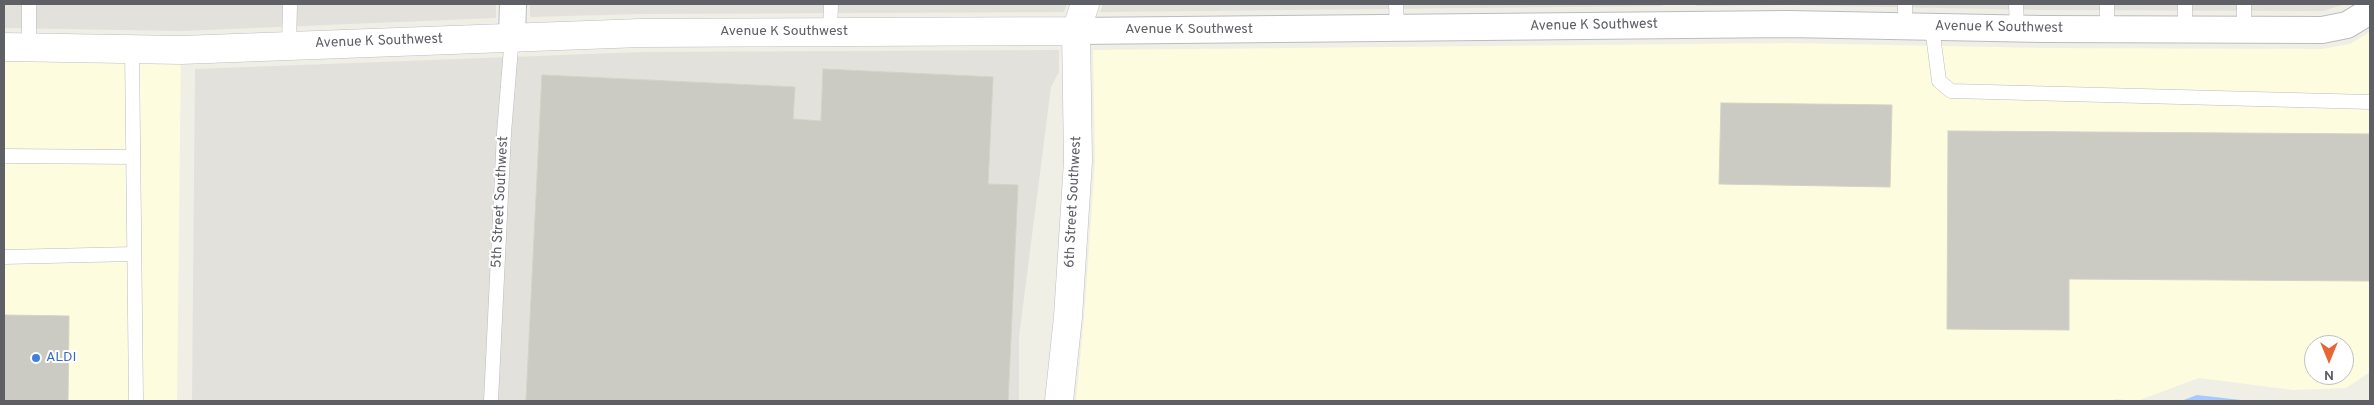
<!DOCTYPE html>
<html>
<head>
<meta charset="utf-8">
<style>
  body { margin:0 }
  #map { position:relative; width:2374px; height:405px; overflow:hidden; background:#f0efe6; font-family:Overpass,sans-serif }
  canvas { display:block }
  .frame { position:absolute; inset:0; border:5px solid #5e6066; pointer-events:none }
  .north { position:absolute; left:2304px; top:335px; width:50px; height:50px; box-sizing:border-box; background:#fff; border:1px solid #bfbfc2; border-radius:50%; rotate:180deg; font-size:14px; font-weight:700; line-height:20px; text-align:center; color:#5e6066 }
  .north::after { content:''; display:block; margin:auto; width:18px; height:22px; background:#e56737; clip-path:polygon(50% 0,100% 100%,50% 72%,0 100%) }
</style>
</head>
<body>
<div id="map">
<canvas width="2374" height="405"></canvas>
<div class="frame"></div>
<div class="north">N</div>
</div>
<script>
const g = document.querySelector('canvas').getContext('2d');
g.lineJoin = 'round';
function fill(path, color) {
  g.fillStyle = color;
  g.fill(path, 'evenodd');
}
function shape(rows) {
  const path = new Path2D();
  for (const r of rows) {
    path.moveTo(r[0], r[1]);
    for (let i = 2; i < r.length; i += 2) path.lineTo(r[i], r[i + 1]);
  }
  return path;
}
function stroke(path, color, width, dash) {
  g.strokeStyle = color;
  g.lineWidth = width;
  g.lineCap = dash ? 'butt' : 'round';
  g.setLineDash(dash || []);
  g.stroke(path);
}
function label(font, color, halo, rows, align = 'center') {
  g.font = font + ' Overpass,sans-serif';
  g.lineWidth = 4;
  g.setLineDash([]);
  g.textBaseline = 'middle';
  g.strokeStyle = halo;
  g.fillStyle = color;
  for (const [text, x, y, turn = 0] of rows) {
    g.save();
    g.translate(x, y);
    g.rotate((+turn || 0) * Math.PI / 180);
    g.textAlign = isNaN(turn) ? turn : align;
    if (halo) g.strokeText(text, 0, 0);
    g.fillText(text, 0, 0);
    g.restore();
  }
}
const commercial = shape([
  [2370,32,2370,372,2346,388,2293,390,2199,378,2137,401,2116,399,2111,401,1076,401,1084,319,1095,162,1093,50,1788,43,2042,48,2322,49,2350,44],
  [2314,345,2344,345,2344,375,2314,375],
  [4,47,181,50,177,401,4,401]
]);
const industrial = shape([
  [4,4,496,4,496,18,181,31,4,28],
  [530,4,1067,4,1064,12,641,14,530,17],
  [1103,4,1663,4,1663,6,1100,12],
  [1696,4,2346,4,2323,11,2042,10,1788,5,1696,6],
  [1059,50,1059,72,1051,87,1019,337,1019,401,192,401,195,69,642,52]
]);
const water = shape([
  [2197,395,2250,401,2181,401]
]);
const building = shape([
  [823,69,993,77,988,184,1018,185,1008,401,526,401,542,75,795,87,793,119,821,121,823,69],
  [1721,103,1892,105,1890,187,1719,184,1721,103],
  [1948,131,2370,134,2370,281,2069,279,2069,330,1947,329,1948,131],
  [4,315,69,316,68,401,4,401,4,315]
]);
const lane = shape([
  [29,4,29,48],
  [1396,4,1397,28],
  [2016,4,2017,29],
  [1905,25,1905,4],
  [1932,27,1939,81,1951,91,2370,102],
  [2107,29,2107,4],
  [2185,30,2185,4],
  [2244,30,2244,4],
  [830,32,831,4],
  [289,46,290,4],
  [132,49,136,401],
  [4,156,133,157],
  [4,257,134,254],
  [491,401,504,133,512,36]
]);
const street = shape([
  [1076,31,1788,24,2042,29,2322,30,2347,25,2370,11],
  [512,36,513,4]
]);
const secondary = shape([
  [4,47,181,50,641,33,1076,31],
  [1059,401,1068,317,1078,161,1076,31,1085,4]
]);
const markers = [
  [36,358,5,"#3f7fe0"]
];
const streetNames = [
  ["Avenue K Southwest",1594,26,-1],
  ["Avenue K Southwest",1999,28,1],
  ["Avenue K Southwest",1189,30],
  ["Avenue K Southwest",784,32],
  ["Avenue K Southwest",379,42,-2],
  ["5th Street Southwest",501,202,-87],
  ["6th Street Southwest",1074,202,-87]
];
const shopNames = [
  ["ALDI",46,358]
];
fill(commercial, '#fdfcde');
fill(industrial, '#e2e1db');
fill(water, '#a9c8fd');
fill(building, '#cbcac3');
stroke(building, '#d4d3c5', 1);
stroke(lane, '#bbbcc2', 15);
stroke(street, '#bbbcc2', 28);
stroke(secondary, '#bcbdc3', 29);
stroke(lane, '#fff', 14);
stroke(street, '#fff', 26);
stroke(secondary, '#fff', 28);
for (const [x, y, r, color] of markers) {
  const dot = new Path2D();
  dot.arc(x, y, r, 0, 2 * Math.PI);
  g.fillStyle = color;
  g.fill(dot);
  stroke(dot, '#fff', 2);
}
label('14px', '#5e6066', '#fff', streetNames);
label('14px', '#366cbe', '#fff', shopNames, 'left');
</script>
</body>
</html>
